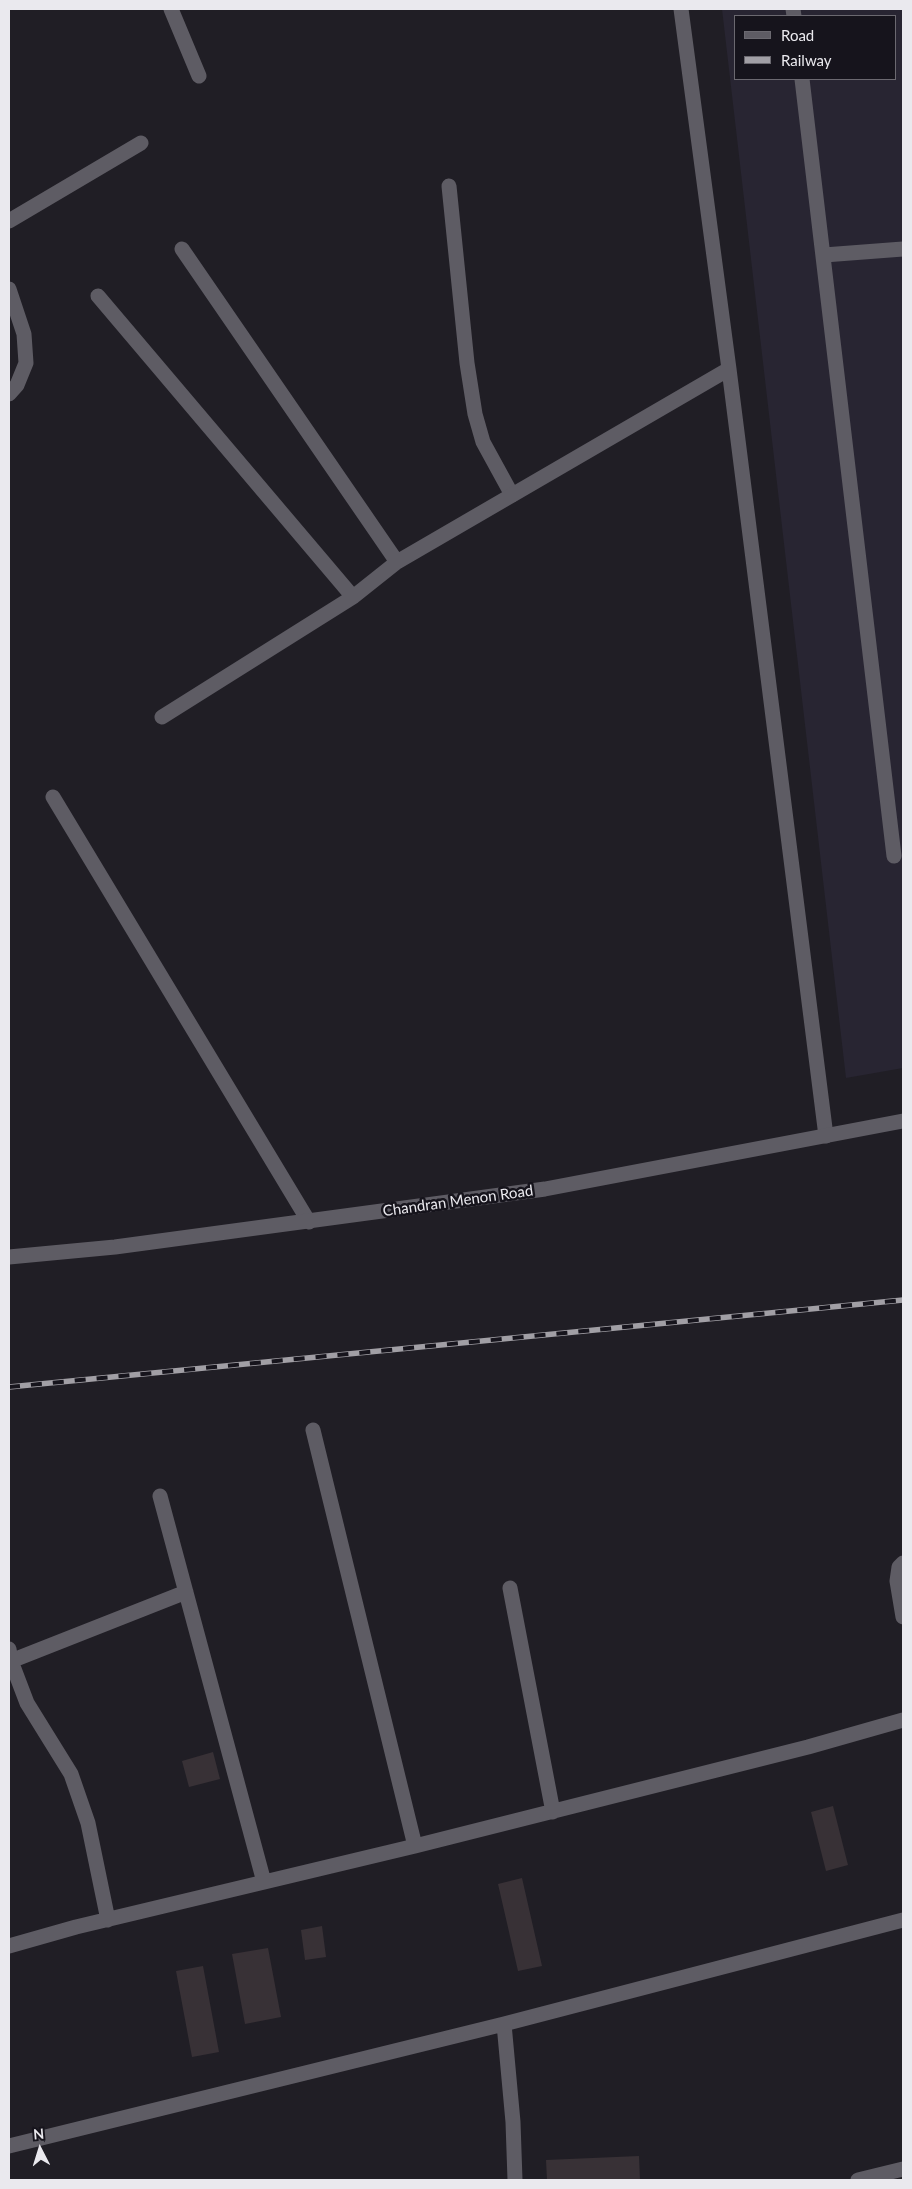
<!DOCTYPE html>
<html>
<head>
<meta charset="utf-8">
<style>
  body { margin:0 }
  #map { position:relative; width:912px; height:2189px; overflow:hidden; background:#201e25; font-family:Lato,sans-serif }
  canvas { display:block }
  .frame { position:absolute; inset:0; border:10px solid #eae9ee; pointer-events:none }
  .legend { position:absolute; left:734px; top:15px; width:162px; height:65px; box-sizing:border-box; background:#16141c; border:1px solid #6b6970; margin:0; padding:6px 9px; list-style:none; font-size:15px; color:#eae9ee }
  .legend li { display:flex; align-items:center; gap:10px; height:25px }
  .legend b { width:25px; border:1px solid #6b6970 }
  .north { position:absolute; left:15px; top:2124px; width:50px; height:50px; -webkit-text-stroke:4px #16141c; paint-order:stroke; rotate:355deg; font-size:14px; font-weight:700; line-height:20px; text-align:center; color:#eae9ee }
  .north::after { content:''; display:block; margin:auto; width:18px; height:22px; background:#eae9ee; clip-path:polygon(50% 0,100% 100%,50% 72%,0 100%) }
</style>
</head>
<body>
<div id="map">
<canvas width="912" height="2189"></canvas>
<div class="frame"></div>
<ul class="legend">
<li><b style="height:6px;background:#5e5c64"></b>Road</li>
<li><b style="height:6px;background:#a19fa5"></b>Railway</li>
</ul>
<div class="north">N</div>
</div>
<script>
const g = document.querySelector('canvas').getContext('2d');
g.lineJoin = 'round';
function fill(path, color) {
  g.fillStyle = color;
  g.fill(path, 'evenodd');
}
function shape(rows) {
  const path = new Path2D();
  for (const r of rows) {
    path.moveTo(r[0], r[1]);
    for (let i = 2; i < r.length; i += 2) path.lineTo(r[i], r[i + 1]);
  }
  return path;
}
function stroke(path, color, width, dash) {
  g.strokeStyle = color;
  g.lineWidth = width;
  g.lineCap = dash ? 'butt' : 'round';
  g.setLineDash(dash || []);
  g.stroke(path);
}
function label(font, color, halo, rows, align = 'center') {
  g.font = font + ' Lato,sans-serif';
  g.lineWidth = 5;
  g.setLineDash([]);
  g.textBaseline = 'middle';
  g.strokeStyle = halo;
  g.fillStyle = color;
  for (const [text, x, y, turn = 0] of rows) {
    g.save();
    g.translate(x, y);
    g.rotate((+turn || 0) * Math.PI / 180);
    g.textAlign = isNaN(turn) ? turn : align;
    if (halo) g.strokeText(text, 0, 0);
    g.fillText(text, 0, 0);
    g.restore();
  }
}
const built = shape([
  [722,9,903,9,903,1068,846,1078],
  [736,16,896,16,896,79,736,79]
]);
const building = shape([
  [213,1752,220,1779,189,1787,182,1761],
  [833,1806,848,1865,826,1871,811,1812],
  [522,1878,542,1966,518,1971,498,1884],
  [322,1926,326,1957,305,1960,301,1930],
  [268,1948,281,2017,245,2024,232,1954],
  [203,1966,219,2052,192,2057,176,1971],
  [639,2156,640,2180,547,2180,546,2160]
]);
const lane = shape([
  [449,186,467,363,475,414,483,442,512,495]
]);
const street = shape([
  [171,9,199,76],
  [681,9,729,369,826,1136],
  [793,9,794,16],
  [802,79,894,856],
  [9,221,141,143],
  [182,249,397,562],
  [824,255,903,249],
  [9,289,24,334,26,363,17,385,9,394],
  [98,296,353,597],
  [162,717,353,597,397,562,729,369],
  [53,797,309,1222],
  [313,1430,415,1846],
  [160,1496,264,1882],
  [903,1563,899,1567,897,1581,903,1617],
  [510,1588,553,1812],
  [9,1649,11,1661,27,1703,71,1774,88,1823,108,1920],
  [11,1661,186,1592],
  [9,1946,76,1927,415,1846,808,1747,903,1720],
  [504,2024,513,2122,515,2180],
  [9,2146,504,2024,903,1920],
  [858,2180,903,2169]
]);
const secondary = shape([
  [9,1257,115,1247,545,1189,903,1121]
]);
const rail = shape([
  [9,1387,903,1300]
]);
const streetNames = [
  ["Chandran Menon Road",458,1201,-8]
];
fill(built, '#282532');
fill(building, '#383136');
stroke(lane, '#5e5c64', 15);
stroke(street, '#5e5c64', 15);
stroke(secondary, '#5e5c64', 15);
stroke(rail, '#a19fa5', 5.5);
stroke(rail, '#16141c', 4, [11]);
label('15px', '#eae9ee', '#16141c', streetNames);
</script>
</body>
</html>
